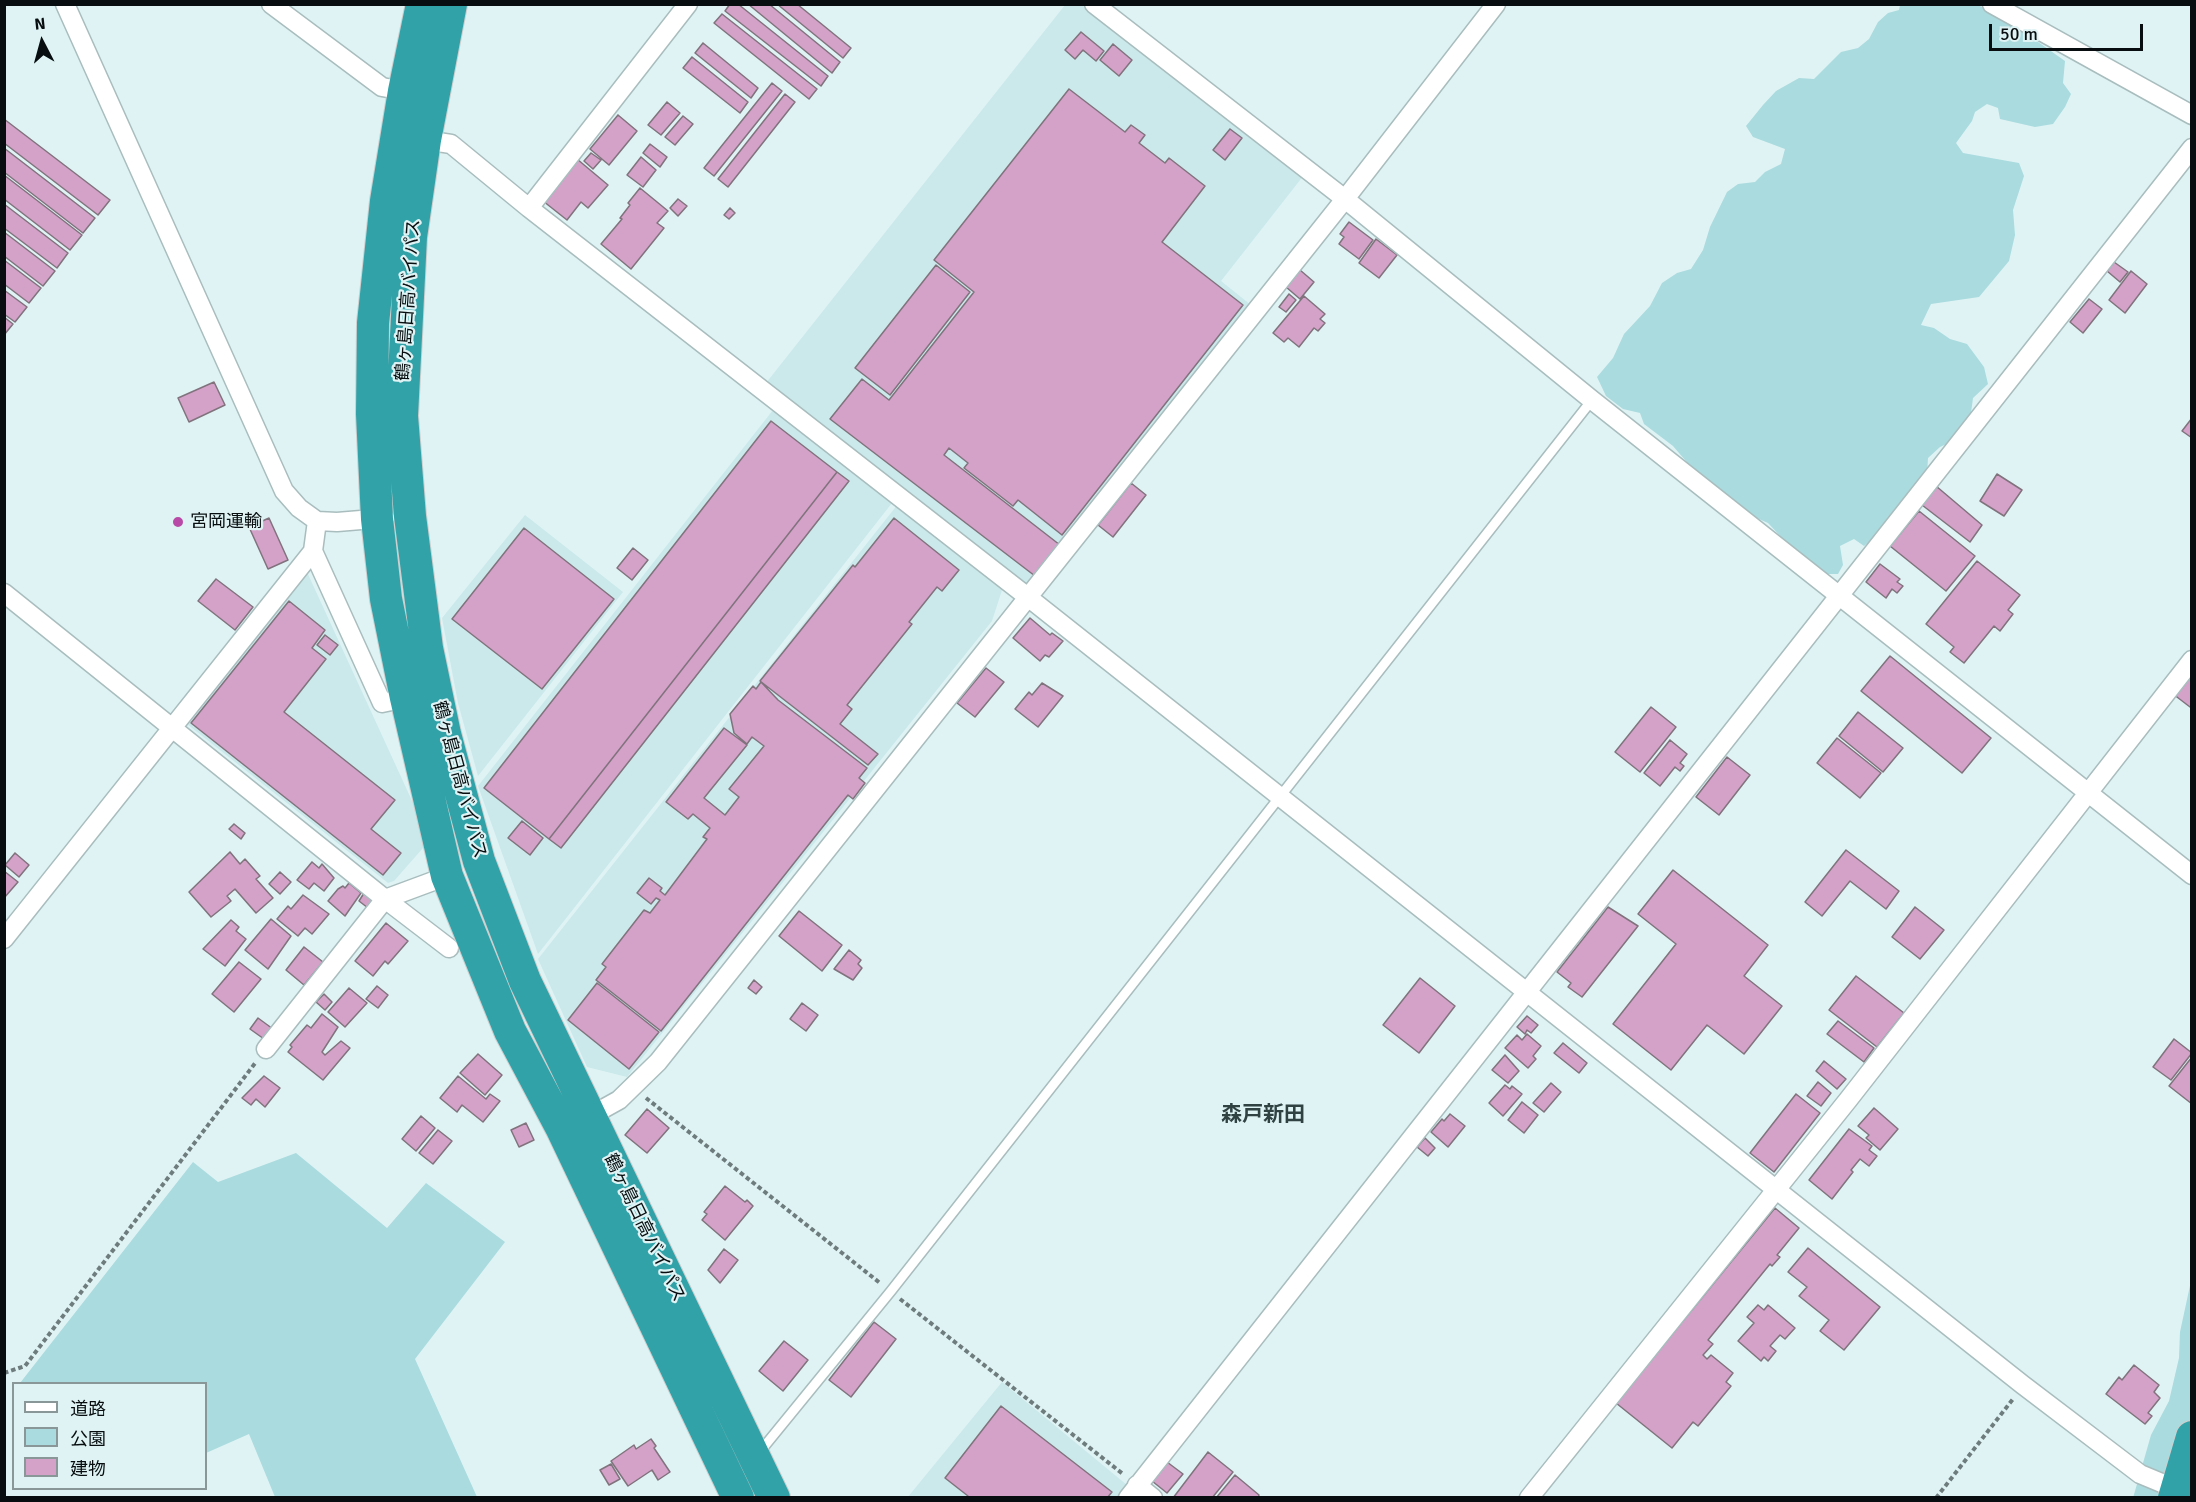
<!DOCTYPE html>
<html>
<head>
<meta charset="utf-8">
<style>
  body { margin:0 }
  #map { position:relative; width:2196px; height:1502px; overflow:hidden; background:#dff3f5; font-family:Signika,"Noto Sans JP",sans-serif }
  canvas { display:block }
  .frame { position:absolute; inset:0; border:6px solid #080e0f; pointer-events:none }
  .legend { position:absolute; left:12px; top:1382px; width:195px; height:108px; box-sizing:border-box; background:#dff3f5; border:2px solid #899799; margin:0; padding:8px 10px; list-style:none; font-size:18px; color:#080e0f }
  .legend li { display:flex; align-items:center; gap:12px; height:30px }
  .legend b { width:30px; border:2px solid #899799 }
  .north { position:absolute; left:12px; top:12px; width:60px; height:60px; -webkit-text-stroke:4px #dff3f5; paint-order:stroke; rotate:354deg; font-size:16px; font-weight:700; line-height:24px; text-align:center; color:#080e0f }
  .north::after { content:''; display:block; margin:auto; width:21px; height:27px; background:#080e0f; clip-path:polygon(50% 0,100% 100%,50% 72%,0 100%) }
  .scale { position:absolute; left:1989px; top:24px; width:154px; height:27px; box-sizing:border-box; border:3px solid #080e0f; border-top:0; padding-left:8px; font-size:18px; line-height:21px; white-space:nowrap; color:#080e0f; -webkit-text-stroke:4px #dff3f5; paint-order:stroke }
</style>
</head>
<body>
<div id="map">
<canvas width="2196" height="1502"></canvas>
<div class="frame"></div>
<ul class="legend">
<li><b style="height:8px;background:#fff"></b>道路</li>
<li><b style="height:16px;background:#aadbde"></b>公園</li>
<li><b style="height:16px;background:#d4a1c8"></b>建物</li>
</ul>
<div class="north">N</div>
<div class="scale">50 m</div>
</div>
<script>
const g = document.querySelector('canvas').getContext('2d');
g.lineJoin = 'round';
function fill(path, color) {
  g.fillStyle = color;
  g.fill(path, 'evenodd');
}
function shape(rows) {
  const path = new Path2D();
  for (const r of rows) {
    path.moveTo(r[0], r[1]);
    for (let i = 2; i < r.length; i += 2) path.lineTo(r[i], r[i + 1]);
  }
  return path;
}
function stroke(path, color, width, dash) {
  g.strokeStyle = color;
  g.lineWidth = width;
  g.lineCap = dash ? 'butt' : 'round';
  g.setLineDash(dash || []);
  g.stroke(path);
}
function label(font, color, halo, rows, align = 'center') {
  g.font = font + ' Signika,"Noto Sans JP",sans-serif';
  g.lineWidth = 4.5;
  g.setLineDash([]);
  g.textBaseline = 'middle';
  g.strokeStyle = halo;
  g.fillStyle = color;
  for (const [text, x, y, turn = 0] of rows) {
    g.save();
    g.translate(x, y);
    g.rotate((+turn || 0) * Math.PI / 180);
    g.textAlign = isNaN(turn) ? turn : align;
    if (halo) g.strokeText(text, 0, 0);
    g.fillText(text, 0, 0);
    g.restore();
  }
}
const built = shape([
  [1065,5,1082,5,1304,175,1221,281,1251,305,1027,587,766,383],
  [773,410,892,503,538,954,478,786],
  [898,504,1003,587,992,621,627,1077,587,1067,538,959],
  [525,515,623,592,478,776,458,703,442,618],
  [307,572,430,840,394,881,388,883,187,724],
  [1002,1382,1127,1485,1117,1497,907,1498]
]);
const green = shape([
  [1900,5,1978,5,2011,23,2065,61,2063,83,2071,94,2065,107,2053,124,2035,127,2000,119,1998,108,1987,104,1975,112,1972,121,1956,143,1963,153,2019,163,2024,176,2013,210,2015,235,2009,261,1979,297,1931,304,1921,325,1934,328,1950,339,1967,344,1984,367,1988,384,1973,398,1970,420,1957,430,1951,442,1940,447,1928,458,1927,475,1887,528,1864,546,1854,539,1840,546,1843,565,1838,574,1827,574,1798,555,1768,523,1743,512,1735,501,1691,467,1673,446,1644,424,1640,413,1623,409,1606,396,1597,377,1613,358,1624,334,1650,306,1662,283,1677,273,1691,269,1703,250,1710,227,1727,192,1738,184,1755,182,1765,172,1781,164,1785,149,1753,137,1746,126,1763,105,1776,91,1799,78,1814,79,1841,52,1858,48,1869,39,1878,22,1888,13,1899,10],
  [296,1153,387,1228,426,1183,505,1242,415,1359,477,1497,275,1497,249,1434,206,1453,206,1384,20,1383,193,1162,218,1182],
  [2191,1281,2191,1497,2133,1498,2151,1435,2169,1401,2179,1358,2180,1332]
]);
const building = shape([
  [730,4,738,4,828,76,821,86,725,11,730,4],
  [748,4,769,4,840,62,832,73,748,4],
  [777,4,797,4,851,48,843,58,777,4],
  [722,14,817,89,809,99,714,23,722,14],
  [1081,32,1104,51,1096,61,1083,50,1075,59,1065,50,1081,32],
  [703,43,758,88,751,98,695,53,703,43],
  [1113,44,1132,60,1119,76,1100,60,1113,44],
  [692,57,748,102,740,113,683,68,692,57],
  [772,83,782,91,714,176,704,168,772,83],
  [1069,89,1125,132,1131,125,1145,135,1139,143,1165,163,1169,158,1205,186,1162,242,1243,305,1062,535,1018,500,1013,506,964,468,968,463,949,448,944,455,1060,545,1035,576,830,419,862,379,889,400,974,292,934,260,1069,89],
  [785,94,795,102,728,187,718,179,785,94],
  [667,102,680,113,661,135,648,125,667,102],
  [618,115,637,131,609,165,590,149,618,115],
  [683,116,693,124,675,145,665,137,683,116],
  [4,119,110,200,98,215,4,143,4,119],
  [1230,129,1242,138,1225,160,1213,150,1230,129],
  [650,144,667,157,660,167,643,153,650,144],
  [4,148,95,218,83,233,4,172,4,148],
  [591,153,601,160,593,169,584,161,591,153],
  [641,157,656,170,643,187,627,175,641,157],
  [577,159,608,185,588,208,581,202,567,220,543,201,577,159],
  [4,175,82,235,70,250,4,199,4,175],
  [640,188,668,211,657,223,664,228,631,269,601,244,622,219,620,218,630,205,628,203,640,188],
  [678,199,687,206,678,216,670,208,678,199],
  [4,204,68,253,57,268,4,228,4,204],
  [730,208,735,213,729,219,724,215,730,208],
  [1349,222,1373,240,1359,259,1339,244,1344,237,1340,234,1349,222],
  [4,232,55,271,43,286,4,256,4,232],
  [1376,239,1397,255,1379,278,1359,263,1376,239],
  [4,260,41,288,29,303,4,284,4,260],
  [2114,262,2128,272,2120,282,2107,271,2114,262],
  [936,265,970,292,890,395,855,368,936,265],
  [1300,270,1314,282,1300,299,1286,287,1300,270],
  [2131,271,2147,284,2125,313,2109,300,2131,271],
  [4,290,27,307,15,322,4,314,4,290],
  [1289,294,1296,300,1286,312,1279,307,1289,294],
  [1304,296,1325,314,1320,319,1325,323,1318,331,1314,328,1299,347,1288,338,1284,342,1273,333,1304,296],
  [2089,299,2102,309,2083,333,2070,322,2089,299],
  [4,317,13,324,4,335,4,317],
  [214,382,225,405,189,422,178,398,214,382],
  [2192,418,2192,438,2182,431,2192,418],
  [771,421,837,472,549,839,484,788,771,421],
  [837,472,849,481,561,848,549,839,837,472],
  [1997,474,2022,490,2004,516,1980,501,1997,474],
  [1131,483,1146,495,1113,537,1098,525,1131,483],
  [1936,486,1982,525,1970,542,1922,505,1936,486],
  [1919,511,1975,556,1946,591,1890,546,1919,511],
  [269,518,288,560,268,569,249,527,269,518],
  [894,518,959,570,942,591,937,587,909,622,912,624,847,705,852,709,840,724,878,754,868,765,760,681,853,565,855,567,894,518],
  [524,528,614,599,542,689,452,619,524,528],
  [633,548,648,560,632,580,617,568,633,548],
  [1977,561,2020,595,2008,610,2013,614,2000,631,1994,626,1964,663,1950,652,1954,647,1926,624,1977,561],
  [1880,564,1900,579,1897,582,1903,586,1897,593,1892,589,1886,598,1866,582,1880,564],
  [216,579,253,607,235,630,198,601,216,579],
  [289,601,325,630,312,648,326,659,284,712,395,800,371,829,401,853,383,875,191,723,289,601],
  [1030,618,1050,635,1052,633,1063,641,1049,657,1045,655,1040,661,1013,638,1030,618],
  [325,635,338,645,330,655,317,645,325,635],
  [1890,656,1991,738,1962,773,1861,691,1890,656],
  [986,668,1004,682,975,717,957,703,986,668],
  [2192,672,2192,706,2190,707,2173,694,2192,672],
  [761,682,778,700,867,768,859,778,865,783,853,799,848,795,661,1031,596,980,606,967,602,964,644,910,650,913,660,900,656,898,651,904,637,893,649,878,662,888,660,891,665,895,707,839,703,837,710,828,693,814,688,819,666,802,724,728,747,745,704,798,725,815,739,797,729,789,764,746,752,737,747,744,734,733,730,714,753,686,756,689,761,682],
  [1042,683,1063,696,1038,727,1015,709,1029,692,1032,695,1042,683],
  [1651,707,1676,727,1640,772,1615,752,1651,707],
  [1858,712,1903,748,1883,772,1839,736,1858,712],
  [1837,738,1881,773,1860,798,1817,763,1837,738],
  [1670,740,1687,754,1680,763,1684,766,1680,771,1675,767,1660,786,1644,773,1670,740],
  [1727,757,1750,775,1719,815,1696,797,1727,757],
  [522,821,543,838,530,855,508,838,522,821],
  [234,824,245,833,241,839,229,829,234,824],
  [1846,850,1899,891,1886,909,1850,881,1822,916,1805,902,1846,850],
  [230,852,240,864,245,859,260,876,256,879,273,898,256,913,235,889,227,896,231,901,211,917,189,892,230,852],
  [15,853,29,865,19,877,5,865,15,853],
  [312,862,319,868,322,864,334,878,324,891,314,883,309,889,297,880,312,862],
  [1673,870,1768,945,1744,976,1782,1006,1744,1054,1707,1025,1671,1070,1613,1024,1676,944,1638,914,1673,870],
  [4,871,18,882,4,898,4,871],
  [280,872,291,882,280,894,269,884,280,872],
  [349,883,361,893,345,916,328,901,338,889,343,886,345,888,349,883],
  [364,893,374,900,368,908,359,901,364,893],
  [303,895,329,914,312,934,305,928,298,936,277,919,288,906,291,909,303,895],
  [1608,907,1638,926,1582,997,1568,987,1571,983,1557,972,1608,907],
  [1915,907,1944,930,1920,959,1892,937,1915,907],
  [799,911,842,945,822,971,779,936,799,911],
  [271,919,291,936,268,969,245,950,271,919],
  [231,920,239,927,236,931,246,939,225,966,203,949,231,920],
  [386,923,408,941,388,964,385,961,373,976,355,961,386,923],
  [304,947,323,962,304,985,286,970,304,947],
  [849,950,861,960,858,964,862,968,853,980,834,969,849,950],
  [239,962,261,979,234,1012,212,994,239,962],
  [1856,976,1904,1013,1877,1047,1829,1010,1856,976],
  [1420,978,1455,1006,1419,1053,1383,1025,1420,978],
  [754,980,762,987,756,994,748,988,754,980],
  [597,983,659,1032,629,1069,568,1020,597,983],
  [377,986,388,995,378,1008,366,999,377,986],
  [349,988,367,1003,345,1027,328,1012,349,988],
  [324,994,332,1002,325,1010,316,1002,324,994],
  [802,1003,818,1015,806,1031,790,1019,802,1003],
  [322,1014,338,1027,322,1052,325,1055,341,1041,350,1048,323,1080,288,1052,292,1047,290,1045,307,1025,311,1028,322,1014],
  [1527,1016,1538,1025,1531,1033,1527,1030,1525,1034,1517,1027,1527,1016],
  [258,1018,273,1029,264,1039,250,1029,258,1018],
  [1838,1021,1874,1048,1864,1062,1827,1034,1838,1021],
  [1527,1034,1541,1046,1533,1056,1536,1059,1528,1068,1505,1048,1517,1035,1522,1040,1527,1034],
  [2174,1039,2192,1053,2171,1080,2153,1067,2174,1039],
  [1563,1043,1587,1063,1579,1073,1554,1053,1563,1043],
  [478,1054,502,1075,485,1095,460,1073,478,1054],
  [1505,1055,1519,1071,1508,1083,1492,1070,1505,1055],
  [2192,1057,2192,1104,2169,1086,2192,1057],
  [1824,1061,1846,1079,1837,1089,1816,1071,1824,1061],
  [264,1076,280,1088,265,1107,256,1099,251,1105,242,1098,264,1076],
  [458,1076,486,1099,490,1094,500,1101,483,1122,462,1105,457,1112,440,1098,458,1076],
  [1818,1082,1831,1093,1821,1106,1807,1096,1818,1082],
  [1551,1083,1561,1092,1544,1112,1533,1103,1551,1083],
  [1505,1085,1510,1089,1512,1086,1522,1094,1503,1116,1489,1103,1505,1085],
  [1796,1094,1820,1113,1774,1172,1750,1153,1796,1094],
  [1522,1102,1538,1115,1524,1133,1508,1120,1522,1102],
  [1874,1108,1898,1129,1880,1150,1866,1138,1869,1135,1858,1126,1874,1108],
  [647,1109,669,1128,647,1153,625,1135,647,1109],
  [1450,1114,1465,1126,1448,1147,1431,1132,1442,1119,1444,1121,1450,1114],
  [421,1116,435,1128,416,1151,402,1139,421,1116],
  [526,1123,534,1140,519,1147,511,1130,526,1123],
  [1849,1129,1872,1146,1869,1150,1877,1156,1869,1166,1860,1159,1851,1170,1853,1172,1832,1199,1809,1180,1849,1129],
  [438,1130,452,1141,433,1164,419,1153,438,1130],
  [1425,1138,1435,1148,1428,1156,1417,1147,1425,1138],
  [725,1186,745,1202,747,1200,753,1206,725,1240,702,1220,707,1214,704,1212,725,1186],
  [1775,1208,1799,1228,1777,1255,1780,1257,1772,1266,1770,1264,1708,1340,1713,1344,1703,1355,1707,1359,1711,1355,1733,1373,1726,1382,1731,1386,1698,1426,1693,1422,1672,1448,1616,1403,1775,1208],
  [1808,1248,1880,1307,1844,1350,1820,1331,1829,1320,1799,1296,1807,1287,1788,1272,1808,1248],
  [724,1249,738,1260,720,1283,708,1270,724,1249],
  [1758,1305,1764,1310,1768,1305,1795,1328,1785,1339,1780,1335,1770,1346,1776,1351,1768,1361,1764,1357,1761,1361,1738,1341,1754,1323,1747,1317,1758,1305],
  [874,1322,896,1339,851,1397,829,1380,874,1322],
  [784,1341,808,1360,783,1391,759,1371,784,1341],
  [2134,1365,2159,1385,2154,1392,2160,1398,2148,1413,2152,1416,2145,1424,2106,1394,2119,1377,2122,1380,2134,1365],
  [1001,1406,1112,1492,1107,1498,967,1498,968,1496,945,1478,1001,1406],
  [651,1439,656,1446,654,1448,670,1472,658,1480,652,1470,628,1486,611,1461,634,1445,636,1449,651,1439],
  [1208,1452,1233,1472,1212,1498,1173,1498,1208,1452],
  [1167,1462,1183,1474,1167,1493,1152,1481,1167,1462],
  [611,1464,620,1479,609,1485,600,1470,611,1464],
  [1235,1475,1259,1495,1258,1498,1216,1498,1235,1475]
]);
const path = shape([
  [646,1098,880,1283],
  [900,1299,1123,1474],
  [4,1373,25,1366,256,1062],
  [1936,1498,2013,1399]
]);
const lane = shape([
  [758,1454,891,1291,1592,400]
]);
const street = shape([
  [65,4,284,491,299,508,317,521,337,522,385,518],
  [271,4,382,87,404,91],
  [1094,4,1345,199,1592,400,2192,875],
  [1992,4,2192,115],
  [425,140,451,144,529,208,1029,598,2023,1385,2140,1474,2176,1489],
  [529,208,688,4],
  [313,551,382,703,406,698],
  [4,593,385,899,447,876],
  [4,939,313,551,317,521],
  [266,1049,385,899,449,948],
  [583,1120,619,1100,658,1062,1345,199,1496,4],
  [1137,1485,1153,1498],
  [1128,1498,2192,148],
  [1529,1498,1848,1100,2192,660]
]);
const highway = shape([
  [422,4,404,91,386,201,373,323,372,414,377,519,386,599,406,698,447,876,510,1031,562,1129,738,1498],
  [451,4,425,140,411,237,402,416,410,516,427,648,445,734,479,861,525,981,774,1498],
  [2174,1498,2192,1437]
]);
const markers = [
  [178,522,6,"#b949a6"]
];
const streetNames = [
  ["鶴ヶ島日高バイパス",409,300,-86],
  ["鶴ヶ島日高バイパス",459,780,75],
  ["鶴ヶ島日高バイパス",644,1228,64]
];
const poiNames = [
  ["宮岡運輸",190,522]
];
const quarterNames = [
  ["森戸新田",1263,1115]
];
fill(built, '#cbe9ea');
fill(green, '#aadbde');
fill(building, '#d4a1c8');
stroke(building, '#80737d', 1.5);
stroke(lane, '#a9bdbe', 12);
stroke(street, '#a9bdbe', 21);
stroke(highway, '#cecfcf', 34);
stroke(path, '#6f7c7e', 4, [4.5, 3]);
stroke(lane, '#fff', 9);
stroke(street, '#fff', 18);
stroke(highway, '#31a2a8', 32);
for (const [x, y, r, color] of markers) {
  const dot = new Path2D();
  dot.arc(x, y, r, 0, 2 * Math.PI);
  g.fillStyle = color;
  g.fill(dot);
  stroke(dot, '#dff3f5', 2);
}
label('18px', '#080e0f', '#dff3f5', streetNames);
label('18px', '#080e0f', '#dff3f5', poiNames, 'left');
label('bold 21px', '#314243', '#dff3f5', quarterNames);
</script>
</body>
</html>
